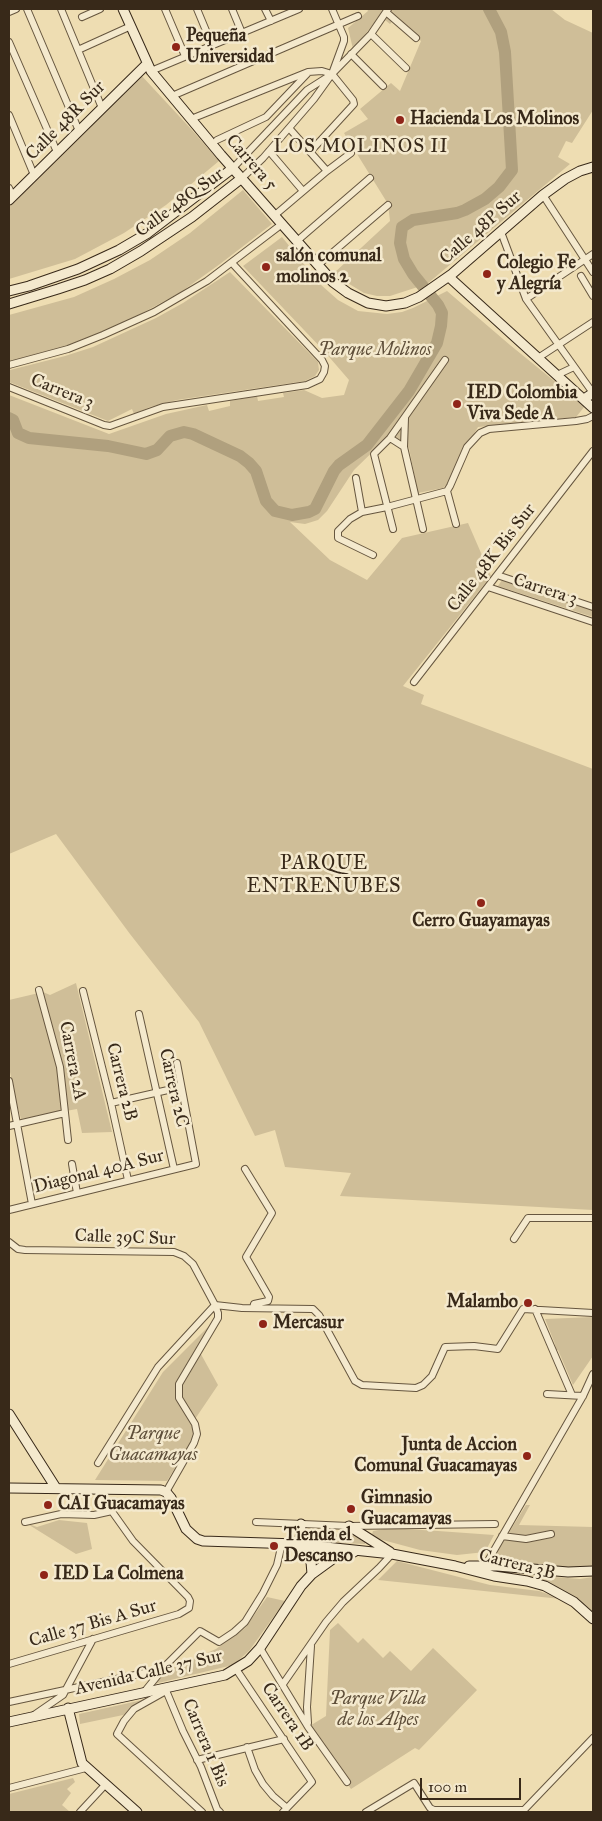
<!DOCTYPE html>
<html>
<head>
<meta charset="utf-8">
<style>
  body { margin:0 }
  #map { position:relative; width:602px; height:1821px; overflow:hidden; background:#eeddb2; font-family:"IM FELL Great Primer",serif }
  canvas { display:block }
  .frame { position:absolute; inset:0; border:10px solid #382919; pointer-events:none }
  .scale { position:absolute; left:420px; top:1778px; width:101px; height:22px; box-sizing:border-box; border:2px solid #382919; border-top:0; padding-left:6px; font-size:15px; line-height:18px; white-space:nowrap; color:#382919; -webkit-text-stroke:4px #f4e9cd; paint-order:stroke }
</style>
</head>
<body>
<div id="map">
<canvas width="602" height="1821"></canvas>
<div class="frame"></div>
<div class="scale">100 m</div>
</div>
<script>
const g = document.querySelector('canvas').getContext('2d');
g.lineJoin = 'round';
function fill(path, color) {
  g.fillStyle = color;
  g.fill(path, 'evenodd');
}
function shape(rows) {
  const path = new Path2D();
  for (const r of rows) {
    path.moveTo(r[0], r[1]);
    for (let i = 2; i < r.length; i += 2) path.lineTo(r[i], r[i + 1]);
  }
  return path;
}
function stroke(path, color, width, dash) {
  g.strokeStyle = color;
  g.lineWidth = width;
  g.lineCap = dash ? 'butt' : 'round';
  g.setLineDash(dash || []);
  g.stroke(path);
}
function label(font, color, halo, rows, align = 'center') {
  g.font = font + ' "IM FELL Great Primer",serif';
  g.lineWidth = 5;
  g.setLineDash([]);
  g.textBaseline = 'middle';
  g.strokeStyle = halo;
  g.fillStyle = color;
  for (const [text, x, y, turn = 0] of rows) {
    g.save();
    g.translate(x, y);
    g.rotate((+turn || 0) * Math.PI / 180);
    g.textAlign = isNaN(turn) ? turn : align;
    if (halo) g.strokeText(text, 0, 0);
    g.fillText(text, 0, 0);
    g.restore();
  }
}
const green = shape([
  [367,9,551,9,565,20,593,33,593,110,572,143,566,141,558,157,570,164,427,284,390,296,377,296,364,293,333,274,390,221,388,204,344,133,368,119,360,109,391,83,400,91,421,41,395,18,390,24,380,16,353,49,348,28,368,11],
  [140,74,192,130,219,161,166,205,124,233,75,259,9,279,9,207],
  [243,190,272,224,220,264,181,292,124,323,64,347,9,362,9,315,74,297,114,279,150,260,190,233],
  [282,237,320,284,338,300,358,311,387,314,402,312,413,308,447,291,510,345,585,406,576,417,478,427,469,442,449,482,443,488,418,493,409,448,391,434,354,470,327,511,318,520,305,524,290,522,330,560,367,580,402,538,468,523,491,576,403,686,424,695,421,704,593,769,593,1210,340,1196,351,1173,285,1167,275,1130,255,1136,199,1022,130,934,56,834,9,854,9,395,109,434,166,414,207,405,209,411,230,406,230,401,257,396,258,401,284,397,283,393,304,390,322,398,344,395,349,380,324,351,243,266],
  [230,272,318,362,319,370,315,376,305,381,177,400,150,407,134,414,132,409,108,421,9,382,10,370,65,356,93,347,156,318,183,303],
  [502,580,593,610,593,617,498,586],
  [76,983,112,1132,82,1133,77,1109,21,1119,15,1097,9,1067,9,1000,43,992,50,995],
  [592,1317,593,1356,573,1385,558,1350,556,1350,555,1344,545,1319],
  [210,1325,197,1347,218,1385,191,1425,195,1435,167,1481,95,1480,163,1372],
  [526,1505,530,1505,519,1525,593,1527,593,1566,569,1568,505,1563,497,1560,496,1556,500,1547],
  [59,1520,87,1523,92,1549,76,1554,26,1523,37,1527],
  [390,1528,438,1531,494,1535,485,1552,457,1555,420,1550,379,1539,372,1534,373,1531],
  [348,1533,365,1542,365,1544,340,1543,312,1538,312,1535],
  [397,1561,490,1585,539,1591,561,1599,378,1580],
  [517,1574,580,1579,593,1577,593,1612,570,1594,557,1587],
  [267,1597,285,1601,249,1651,233,1665,154,1684,166,1671,216,1649,245,1628],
  [338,1623,358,1643,363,1638,383,1658,390,1651,411,1671,433,1648,477,1690,419,1750,415,1748,351,1789,308,1727,326,1716,330,1630],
  [147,1699,128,1714,80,1724,79,1714],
  [73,1778,75,1782,67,1789,71,1793,62,1805,70,1812,9,1812,9,1794]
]);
const river = shape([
  [9,418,13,420,18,433,29,438,108,446,146,454,157,450,170,436,184,432,193,434,240,456,249,463,256,471,266,501,275,511,292,515,309,512,315,509,334,471,339,465,367,445,409,391,437,343,441,326,442,313,438,305,413,274,404,259,400,243,402,227,413,220,457,213,465,210,485,199,499,187,512,170,505,52,501,32,489,9]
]);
const street = shape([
  [27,9,79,131],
  [61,9,102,108],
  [165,9,185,56],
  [197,9,212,45],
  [232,9,242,33],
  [265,9,271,21],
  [332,9,344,37,344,41,333,71],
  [9,12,16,9],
  [386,12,416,38],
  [82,17,100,9],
  [371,34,406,68],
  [9,42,57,152],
  [78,50,131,26],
  [351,54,383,86],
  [151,71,299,9],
  [172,96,358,16],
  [9,115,34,175],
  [191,119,308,72,322,71,332,74],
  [289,128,327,171],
  [217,140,266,117,307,74],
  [269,151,303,191],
  [310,152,354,104,353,100,332,74],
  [233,168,307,90,329,76],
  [242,178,263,158,314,99,332,74,371,34,388,9],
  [9,188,13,197],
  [543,195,593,272],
  [275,215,327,171,351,153],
  [501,232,526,299,593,393],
  [297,241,370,178],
  [318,265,388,205],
  [581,276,593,296],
  [526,299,593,254],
  [538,358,593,322],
  [9,365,68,349,103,335,154,312,207,281,282,224],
  [557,375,574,367],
  [9,387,104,425,110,426,163,407,307,385,320,379,324,372,325,366,322,360,232,263],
  [390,438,404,447,423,529],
  [404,447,405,418],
  [356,478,362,512],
  [447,491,456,524],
  [393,529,374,454,390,438,445,360],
  [373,555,338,538,338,531,350,519,362,512,387,507,447,491,450,486,467,447,480,433,489,429,576,421,587,419,593,416],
  [497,575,593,607],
  [488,587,593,622],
  [414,682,593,451],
  [39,990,60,1067,68,1140],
  [83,991,111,1103,128,1180],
  [139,1014,174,1169],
  [9,1081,32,1204],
  [111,1103,181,1087],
  [9,1126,65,1113],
  [72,1164,77,1193],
  [245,1169,272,1213,246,1257,269,1297,268,1301,254,1304,253,1308],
  [9,1210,196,1164,177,1063],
  [514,1239,528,1218,593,1218],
  [9,1242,18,1249,25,1250,174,1252,184,1256,193,1264,215,1305,218,1313,218,1318,179,1384,179,1398,195,1424,197,1434,194,1443,166,1492],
  [215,1305,242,1308,313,1309,319,1315,355,1381,362,1385,416,1388,423,1385,432,1376,445,1347,474,1346,498,1349,523,1309,593,1313],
  [535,1309,572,1395],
  [547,1394,583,1396],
  [98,1463,158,1367,215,1305],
  [25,1522,61,1514,94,1515,112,1511],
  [256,1522,349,1526,495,1524],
  [502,1536,526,1539,551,1534],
  [485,1566,583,1396,593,1374],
  [260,1648,308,1727,347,1782],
  [9,1664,179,1614,189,1608,190,1601,188,1597,133,1541,96,1489],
  [236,1669,312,1782,283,1812],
  [283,1684,326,1622,343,1602,379,1568,392,1554],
  [165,1688,183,1731,201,1767,217,1809,220,1812],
  [145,1691,167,1664,200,1631,219,1642,234,1632,245,1622,263,1593,277,1565,282,1543],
  [166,1691,134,1709,124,1721,117,1734,202,1812],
  [9,1702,163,1669],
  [34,1715,63,1695,93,1639],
  [308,1723,307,1707,311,1646],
  [247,1747,255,1770,263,1784,273,1796,287,1808],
  [197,1760,284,1739],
  [9,1788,86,1768],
  [524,1810,593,1738],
  [80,1812,105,1785],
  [366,1812,414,1783,430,1808,434,1810,524,1810]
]);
const secondary = shape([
  [123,9,151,71,221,155,333,282,348,293,368,303,386,306,405,303,419,297,452,274,543,195,565,179,580,171,593,167],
  [9,200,147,64],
  [449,277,593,408],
  [9,291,29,286,78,269,119,250,148,233,233,168],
  [9,304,58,289,85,280,110,269,141,251,192,217,242,178],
  [584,399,593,393],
  [9,1414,56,1488],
  [9,1488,161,1490,166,1492,171,1498,186,1529,197,1539,203,1541,297,1544,392,1554,455,1566,494,1576,527,1581,545,1586,574,1602,593,1619],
  [301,1524,300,1544,311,1562,312,1574],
  [349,1526,390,1552],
  [469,1566,497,1566,568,1572,593,1571],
  [68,1708,82,1763,137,1812],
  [9,1722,225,1675,248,1661,260,1648,301,1586,312,1574,334,1558,354,1552]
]);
const markers = [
  [176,47,5,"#8f2418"],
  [400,120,5,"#8f2418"],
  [266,267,5,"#8f2418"],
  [487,274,5,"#8f2418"],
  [457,404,5,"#8f2418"],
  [481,903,5,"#8f2418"],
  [528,1303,5,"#8f2418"],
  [263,1324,5,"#8f2418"],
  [527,1456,5,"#8f2418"],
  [48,1505,5,"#8f2418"],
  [351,1509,5,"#8f2418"],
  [274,1546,5,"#8f2418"],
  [44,1575,5,"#8f2418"]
];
const poiNames = [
  ["Pequeña",186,37],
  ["Universidad",186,58],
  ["Hacienda Los Molinos",410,120],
  ["salón comunal",276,257],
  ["molinos 2",276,278],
  ["Colegio Fe",497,264],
  ["y Alegría",497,285],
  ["IED Colombia",467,394],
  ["Viva Sede A",467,415],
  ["Cerro Guayamayas",481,922,"center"],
  ["Malambo",518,1303,"right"],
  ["Mercasur",273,1324],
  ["Junta de Accion",517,1446,"right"],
  ["Comunal Guacamayas",517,1467,"right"],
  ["Gimnasio",361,1499],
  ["Guacamayas",361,1520],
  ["CAI Guacamayas",58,1505],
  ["Tienda el",284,1536],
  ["Descanso",284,1557],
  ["IED La Colmena",54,1575]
];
const streetNames = [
  ["Calle 48R Sur",66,121,-45],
  ["Carrera 5",251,163,49],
  ["Calle 48Q Sur",180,203,-36],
  ["Calle 48P Sur",481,228,-41],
  ["Carrera 3",62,392,22],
  ["Calle 48K Bis Sur",492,558,-52],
  ["Carrera 3",545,590,18],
  ["Carrera 2A",72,1061,79],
  ["Carrera 2B",121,1082,76],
  ["Carrera 2C",173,1088,77],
  ["Diagonal 40A Sur",99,1172,-14],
  ["Calle 39C Sur",125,1238,2],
  ["Carrera 3B",517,1565,14],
  ["Calle 37 Bis A Sur",93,1624,-16],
  ["Avenida Calle 37 Sur",149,1673,-13],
  ["Carrera 1B",287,1717,56],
  ["Carrera 1 Bis",205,1743,67]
];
const parkNames = [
  ["Parque Molinos",375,351],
  ["Parque",153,1435],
  ["Guacamayas",153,1456],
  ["Parque Villa",378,1700],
  ["de los Alpes",378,1721]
];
const neighbourhoodNames = [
  ["LOS MOLINOS II",361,147]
];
const quarterNames = [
  ["PARQUE",324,864],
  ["ENTRENUBES",324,887]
];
fill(green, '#cfbe98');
stroke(river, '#b0a07e', 12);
stroke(street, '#66563f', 8);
stroke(secondary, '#382919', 11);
stroke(street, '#f4e9cd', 6);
stroke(secondary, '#f4e9cd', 9);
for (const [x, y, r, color] of markers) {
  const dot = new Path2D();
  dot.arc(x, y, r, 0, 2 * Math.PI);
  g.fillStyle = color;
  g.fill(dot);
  stroke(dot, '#f4e9cd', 2);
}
label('bold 18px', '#382919', '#f4e9cd', poiNames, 'left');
label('18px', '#382919', '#f4e9cd', streetNames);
label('italic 18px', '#5e4e39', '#f4e9cd', parkNames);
g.letterSpacing = '1px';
label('19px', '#382919', '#f4e9cd', neighbourhoodNames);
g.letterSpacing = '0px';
g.letterSpacing = '1px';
label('20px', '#382919', '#f4e9cd', quarterNames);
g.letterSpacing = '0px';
</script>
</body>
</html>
